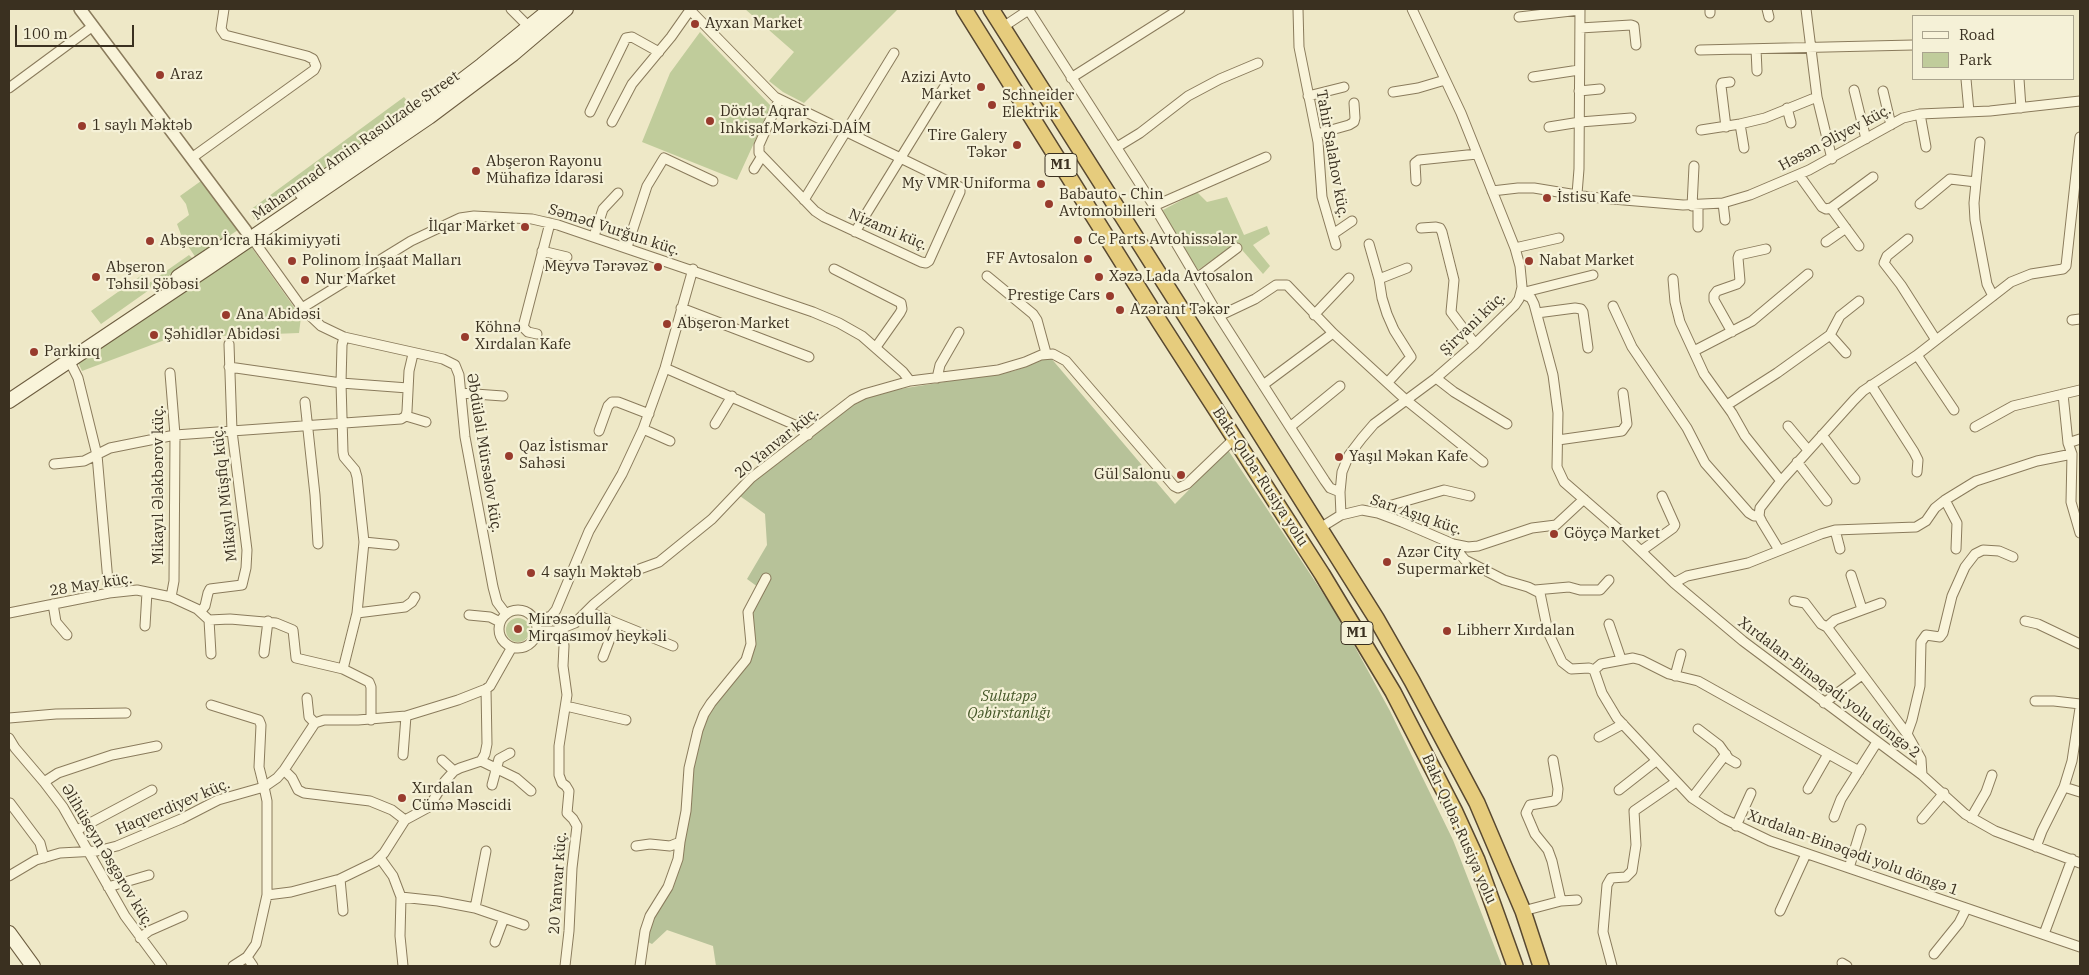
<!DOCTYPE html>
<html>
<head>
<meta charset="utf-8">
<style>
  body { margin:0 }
  #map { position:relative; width:2089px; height:975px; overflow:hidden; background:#eee8c7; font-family:"IBM Plex Serif",serif }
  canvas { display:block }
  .frame { position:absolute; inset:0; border:10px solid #3a3020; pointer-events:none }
  .legend { position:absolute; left:1912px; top:15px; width:162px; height:65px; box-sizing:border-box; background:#f5f1d7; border:1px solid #aaa48e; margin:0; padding:6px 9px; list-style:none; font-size:15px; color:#3a3020 }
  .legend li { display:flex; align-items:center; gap:10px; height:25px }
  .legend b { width:25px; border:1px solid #aaa48e }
  .scale { position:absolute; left:15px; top:25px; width:119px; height:22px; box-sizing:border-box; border:2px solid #3a3020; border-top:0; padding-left:6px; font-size:15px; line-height:18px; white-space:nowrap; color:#3a3020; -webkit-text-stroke:4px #f5f1d7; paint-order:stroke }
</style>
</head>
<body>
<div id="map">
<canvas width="2089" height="975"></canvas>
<div class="frame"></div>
<ul class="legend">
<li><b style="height:6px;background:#f9f4da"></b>Road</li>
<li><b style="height:14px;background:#c0cc9b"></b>Park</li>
</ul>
<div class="scale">100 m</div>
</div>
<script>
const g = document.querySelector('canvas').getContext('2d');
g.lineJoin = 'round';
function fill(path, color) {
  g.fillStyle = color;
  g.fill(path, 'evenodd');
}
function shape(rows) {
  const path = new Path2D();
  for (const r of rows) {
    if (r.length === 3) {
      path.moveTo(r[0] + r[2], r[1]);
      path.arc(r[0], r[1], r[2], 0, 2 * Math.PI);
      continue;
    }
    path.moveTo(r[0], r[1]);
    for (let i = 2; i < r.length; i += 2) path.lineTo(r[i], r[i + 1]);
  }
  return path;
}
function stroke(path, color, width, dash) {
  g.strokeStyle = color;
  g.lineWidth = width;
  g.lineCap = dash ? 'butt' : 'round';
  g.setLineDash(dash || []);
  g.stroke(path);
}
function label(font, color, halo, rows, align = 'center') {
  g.font = font + ' "IBM Plex Serif",serif';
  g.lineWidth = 4.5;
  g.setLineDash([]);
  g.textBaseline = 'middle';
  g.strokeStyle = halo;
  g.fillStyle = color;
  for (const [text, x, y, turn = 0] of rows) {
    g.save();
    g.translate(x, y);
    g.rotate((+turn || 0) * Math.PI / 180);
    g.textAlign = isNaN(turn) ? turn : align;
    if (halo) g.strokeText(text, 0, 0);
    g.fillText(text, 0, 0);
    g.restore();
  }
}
const green = shape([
  [745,9,898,9,804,103,783,92,769,81,794,52],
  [700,32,771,106,737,180,642,142,670,73],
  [404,97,414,109,254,219,250,210],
  [201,181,238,230,196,258,182,237,177,224,189,215,186,204,180,196],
  [1197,192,1207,202,1227,197,1244,235,1267,226,1270,234,1253,245,1270,266,1263,274,1236,243,1198,270,1161,211],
  [250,245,301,317,299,333,170,338,82,371,77,360],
  [189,255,193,259,101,324,91,311,142,275,149,283],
  [518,630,12]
]);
const cemetery = shape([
  [1050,357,1175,504,1228,450,1338,616,1390,711,1453,840,1502,966,716,966,713,946,667,930,652,944,646,941,648,930,681,852,694,763,698,740,709,710,747,666,756,641,750,614,762,590,747,579,767,545,765,514,740,496,754,479,855,401,887,391,1014,371]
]);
const minor = shape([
  [511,9,529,27],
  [689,9,775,97,960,187,960,192,929,261,926,263,921,262,824,217,815,211,762,156,759,153,759,145,779,100],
  [1028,9,1154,206,1219,316,1290,427,1325,481,1330,488,1340,492],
  [1298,9,1299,47,1318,142,1322,197,1336,245],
  [1710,9,1710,13],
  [1767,9,1769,17],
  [1806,9,1817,97,1832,159],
  [1519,17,1580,10],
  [1003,27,1030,9],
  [1580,28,1631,25,1634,26,1636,45],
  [1756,49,1757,71],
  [1700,50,1913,45],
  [1533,77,1579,70],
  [1071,78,1180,9],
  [1966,79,1969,112],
  [2019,79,2021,108],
  [9,88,93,26],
  [1854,90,1866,139],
  [1579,91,1600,89],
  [1883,91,1891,125],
  [1393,92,1418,88,1445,80],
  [1308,96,1344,87],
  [1787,108,1791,123],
  [590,112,626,38,632,37,659,52],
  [1920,114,1926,147],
  [612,122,632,84,671,37,690,10],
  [1740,124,1744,148],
  [1549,127,1580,122,1631,118],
  [1726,127,1721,86,1722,83,1730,82],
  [1701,130,1740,124,1765,118,1817,97],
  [1317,134,1349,125,1354,122,1355,118,1354,103],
  [1980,142,1974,203,1975,220,1987,284,1993,296],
  [1117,147,1140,133,1188,96,1220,79,1258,63],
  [193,157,314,70,316,66,313,59,307,56,225,35,221,29,224,9],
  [754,169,762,156],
  [1799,175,1822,207,1826,209,1831,208,1873,177],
  [1416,181,1415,163,1419,160,1477,154],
  [1492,191,1518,188,1534,188,1589,197,1683,205,1723,203,1750,195,1809,170,1903,118,1920,114,1990,111,2080,101],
  [1577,194,1579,169,1580,9],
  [804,200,894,53],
  [1723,203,1725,220],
  [1920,204,1950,179,1976,182],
  [1154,206,1266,157],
  [1692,206,1694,166],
  [1831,208,1859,246],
  [1698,227,1698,206],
  [1421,228,1436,227,1440,228,1442,232,1454,280,1451,312,1475,344],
  [855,232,948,81],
  [249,234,302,308,321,326,344,337,443,359,455,365,459,375,465,437,493,587,497,602,506,614],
  [1333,234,1352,221],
  [594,236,603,209,618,193],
  [1908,239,1887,256,1884,263,1901,285,1936,340],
  [1826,242,1846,228],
  [1369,244,1379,279],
  [627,247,647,186,664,158,713,181],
  [1515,248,1559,238],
  [542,251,567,257],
  [834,269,901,303,902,309,900,313,876,347],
  [987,276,1033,314,1037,320,1046,353],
  [1197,278,1237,248],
  [1673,279,1675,302,1680,322,1704,374,1732,413,1745,436,1781,481],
  [1521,293,1531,298,1534,304,1553,375,1558,413,1557,467,1564,482,1618,529,1674,583,1743,641,1922,775,1965,814,1995,831,2080,863],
  [1521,293,1593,275],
  [1613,306,1632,347,1687,428,1705,463,1749,513,1754,516,1759,516],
  [302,308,411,241,460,218,474,216,532,219,558,225,813,312,839,323,862,336,903,372,910,381],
  [681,308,809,357],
  [1537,313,1575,308,1581,309,1583,312,1588,348],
  [1314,315,1349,278],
  [1219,316,1255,299,1276,285,1287,285,1333,333,1406,400,1483,462],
  [2072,320,2080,319],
  [1732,332,1714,300,1714,295,1717,291,1737,284,1740,281,1738,258,1739,255,1766,249],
  [537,334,528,332,523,327,550,223],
  [1830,335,1846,353],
  [1694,351,1752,321,1808,274],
  [1917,355,1954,410],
  [70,362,78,378,97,455,109,593],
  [229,367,341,383,408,388],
  [665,368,795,425,808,435],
  [170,373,175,435,174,581,171,597],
  [937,378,940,365,959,332],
  [1436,378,1454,392,1507,424],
  [1388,382,1411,357,1394,330,1387,314,1382,298,1379,279,1407,268],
  [1263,385,1333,333],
  [1871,385,1914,452,1918,460,1917,472],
  [461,393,503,396],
  [2063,394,2068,443,2072,454,2071,502,2080,533],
  [305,402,315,495,318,544],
  [1727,405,1777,373,1830,335,1840,316,1859,301],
  [406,416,426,422],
  [715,424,732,396],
  [1788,426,1808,450],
  [1290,427,1340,386],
  [1975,427,2013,406,2080,390],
  [643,429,670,441],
  [599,431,608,406,612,402,618,402,649,414],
  [1822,435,1855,479],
  [1558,440,1622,431,1627,424,1623,393],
  [2068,443,2080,439],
  [1797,462,1827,501],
  [54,464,84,461,110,448,175,435,401,419,406,416,407,411,409,371,413,354],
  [1945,500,1957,523,1956,549],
  [1378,513,1385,507,1444,490,1470,496],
  [1341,515,1340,492,1342,472,1349,455,1362,438,1374,424,1436,378,1475,344,1515,305,1519,299,1522,287,1520,266,1515,248,1461,113,1412,9],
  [1320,528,1341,515,1362,510,1378,513,1402,522,1453,544,1468,547,1478,546,1532,528,1556,525,1584,499],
  [1835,530,1840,549],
  [364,542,394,545],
  [1459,546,1460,554,1465,560,1504,580,1528,587,1540,593,1548,632,1562,662,1571,669,1589,668,1594,670],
  [1779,550,1762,522,1759,516,1760,508,1781,481,1854,400,1863,391,1917,355,2011,282,2031,274,2063,269,2066,266,2080,137],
  [1641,551,1673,528,1675,525,1662,496],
  [1851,575,1862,609],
  [1674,583,1687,576,1748,563,1821,534,1835,530,1916,527,1926,521,1935,508,1945,500,1976,481,2037,461,2072,454],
  [1535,590,1569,587,1580,590,1600,590,1609,580],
  [1794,601,1805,603,1821,624,1827,627],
  [1881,603,1835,620,1827,627,1907,734,1921,759,1922,775],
  [53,604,56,622,67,635],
  [518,629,19],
  [201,611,205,606,208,593,210,589,242,585,246,568,247,550,232,431,229,344],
  [587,611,673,646],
  [9,613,109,593,137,590,171,597,197,609,209,620,230,619,276,623,293,630,296,658,343,669,369,682,371,687,371,720],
  [357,613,405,607,412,602,415,597],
  [469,615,490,617,500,622],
  [209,620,211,654],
  [536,621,551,616,556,610,589,531,622,474,643,429,665,368,693,269],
  [2025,621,2038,624,2080,644],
  [1609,624,1621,659],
  [145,626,147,592],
  [562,629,564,646,563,666,567,695,559,746,559,775,562,783,566,786,569,791,567,813,573,819,577,826,572,868,569,931,565,966],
  [538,631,555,631,575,623,594,604,634,571,659,562,712,519,751,478,852,400,864,394,910,381,998,370,1025,362,1041,355,1053,354,1066,361,1174,486,1178,488,1187,484,1235,438],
  [264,653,268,621],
  [603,657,616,623],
  [343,669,357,613,364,542,357,477,355,470,344,457,343,452,341,383,342,345,344,337],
  [1594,670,1602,693,1617,718,1692,798,1722,818,1770,841,2080,947],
  [1594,670,1601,664,1633,658,1641,660,1669,674,1698,681,1859,771],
  [1675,676,1681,654],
  [307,698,309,717,315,723],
  [2035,701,2054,701,2080,704],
  [1824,703,1862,675],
  [566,706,626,720],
  [9,718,56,714,126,713],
  [1698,729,1719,745,1729,759,1736,763],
  [1907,734,1912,720,1920,686,1921,642,1926,635,1940,637,1943,633,1952,596,1965,567,1975,554,1983,550,1999,551,2013,557],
  [1599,737,1623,724],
  [9,738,15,748,44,782,63,807,125,916,162,966],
  [403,755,406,716],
  [442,760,454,771],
  [1553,760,1558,789,1557,798,1554,801,1530,805,1526,813,1535,834,1548,850,1552,861,1561,901],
  [481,761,485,754,487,744,486,689],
  [284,770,292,778,298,790,304,793,370,801,392,810,405,820],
  [44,782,58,773,112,755,157,746],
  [492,785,499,759,510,753],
  [2064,787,2080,792],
  [1808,789,1828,754],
  [1619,790,1656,761],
  [1692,798,1726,754],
  [10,803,40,843,44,858],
  [1834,817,1841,799,1877,742],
  [1971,818,1986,792,1992,775],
  [1922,819,1944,793],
  [1736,826,1751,793],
  [77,830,152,790],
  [636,846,650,844,670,846,680,842,686,811,689,768,698,730,704,714,711,703,746,660,751,644,748,612,766,578],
  [2036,847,2042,831,2064,787,2072,761,2080,708],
  [380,858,393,876,401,897,400,936,403,966],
  [1849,868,1861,829],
  [9,876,36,860,60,853,97,851,117,846,181,819,218,800,264,787,259,767,261,725,259,720,211,705],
  [340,879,343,911],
  [108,887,149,875],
  [267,895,291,892,340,879,375,862,384,853,405,820,429,807,445,781,454,771,460,768,481,761,516,778,531,791],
  [401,897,438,901,475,908,524,925],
  [475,908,486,851],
  [1523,911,1561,901,1577,900],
  [1780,911,1806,854],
  [2044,934,2072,859],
  [140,938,149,931,183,916],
  [495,942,504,918],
  [1934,954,1959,923,1966,909],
  [247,957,253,966],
  [1842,963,1847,966],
  [233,966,247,957,256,944,267,895,267,801,264,787,277,778,284,770,315,723,324,720,358,720,406,716,458,700,486,689,490,686,512,647],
  [640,966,645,931,650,916,668,887,678,859,680,842],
  [1612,966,1603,932,1607,885,1611,878,1626,877,1632,871,1636,845,1634,811,1676,782]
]);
const tertiary = shape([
  [80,9,246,231]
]);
const secondary = shape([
  [302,193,423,110,482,65,551,9],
  [178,277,229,243],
  [9,401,209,267,429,117,513,54,566,9],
  [9,933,33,966]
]);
const trunk = shape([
  [964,9,1159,321,1322,574,1393,692,1455,812,1477,860,1515,966],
  [991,9,1254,424,1376,618,1412,681,1477,803,1523,911,1541,966]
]);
const markers = [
  [695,24,5,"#983b2d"],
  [160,75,5,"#983b2d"],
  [981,87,5,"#983b2d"],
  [992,105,5,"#983b2d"],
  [710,121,5,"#983b2d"],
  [82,126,5,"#983b2d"],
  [1017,145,5,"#983b2d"],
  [476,171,5,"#983b2d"],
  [1041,184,5,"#983b2d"],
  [1547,198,5,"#983b2d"],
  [1049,204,5,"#983b2d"],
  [525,227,5,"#983b2d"],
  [1078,240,5,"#983b2d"],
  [150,241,5,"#983b2d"],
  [1088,259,5,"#983b2d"],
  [292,261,5,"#983b2d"],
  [1529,261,5,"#983b2d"],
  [658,267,5,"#983b2d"],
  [96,277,5,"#983b2d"],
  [1099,277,5,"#983b2d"],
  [305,280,5,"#983b2d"],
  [1110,296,5,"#983b2d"],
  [1120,310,5,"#983b2d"],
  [226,315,5,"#983b2d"],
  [667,324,5,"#983b2d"],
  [154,335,5,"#983b2d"],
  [465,337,5,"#983b2d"],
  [34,352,5,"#983b2d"],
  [509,456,5,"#983b2d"],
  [1339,457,5,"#983b2d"],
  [1181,475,5,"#983b2d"],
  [1554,534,5,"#983b2d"],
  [1387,562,5,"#983b2d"],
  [531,573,5,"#983b2d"],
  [518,629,5,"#983b2d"],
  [1447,631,5,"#983b2d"],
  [402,798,5,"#983b2d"]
];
const shields = [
  [1061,165,32],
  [1357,633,32]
];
const shieldNames = [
  ["M1",1061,165],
  ["M1",1357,633]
];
const poiNames = [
  ["Ayxan Market",705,24],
  ["Araz",170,75],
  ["Azizi Avto",971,78,"right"],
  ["Market",971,95,"right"],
  ["Schneider",1002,96],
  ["Elektrik",1002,113],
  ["Dövlət Aqrar",720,112],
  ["Inkişaf Mərkəzi DAİM",720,129],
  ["1 saylı Məktəb",92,126],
  ["Tire Galery",1007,136,"right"],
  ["Təkər",1007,153,"right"],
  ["Abşeron Rayonu",486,162],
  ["Mühafizə İdarəsi",486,179],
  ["My VMR Uniforma",1031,184,"right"],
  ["Babauto - Chin",1059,195],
  ["Avtomobilleri",1059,212],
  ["İstisu Kafe",1557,198],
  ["İlqar Market",515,227,"right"],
  ["Ce Parts Avtohissələr",1088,240],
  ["Abşeron İcra Hakimiyyəti",160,241],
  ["FF Avtosalon",1078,259,"right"],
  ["Polinom İnşaat Malları",302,261],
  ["Nabat Market",1539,261],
  ["Meyvə Tərəvəz",648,267,"right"],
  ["Abşeron",106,268],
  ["Təhsil Şöbəsi",106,285],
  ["Xəzə Lada Avtosalon",1109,277],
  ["Nur Market",315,280],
  ["Prestige Cars",1100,296,"right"],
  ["Azərant Təkər",1130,310],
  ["Ana Abidəsi",236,315],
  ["Abşeron Market",677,324],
  ["Köhnə",475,328],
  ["Xırdalan Kafe",475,345],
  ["Şəhidlər Abidəsi",164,335],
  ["Parkinq",44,352],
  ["Qaz İstismar",519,447],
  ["Sahəsi",519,464],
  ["Yaşıl Məkan Kafe",1349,457],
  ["Gül Salonu",1171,475,"right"],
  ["Göyçə Market",1564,534],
  ["Azər City",1397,553],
  ["Supermarket",1397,570],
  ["4 saylı Məktəb",541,573],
  ["Mirəsədulla",528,620],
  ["Mirqasımov heykəli",528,637],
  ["Libherr Xırdalan",1457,631],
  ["Xırdalan",412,789],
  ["Cümə Məscidi",412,806]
];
const streetNames = [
  ["Həsən Əliyev küç.",1835,138,-28],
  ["Mahammad Amin Rasulzade Street",356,146,-35],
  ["Tahir Salahov küç.",1332,154,80],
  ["Səməd Vurğun küç.",614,230,18],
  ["Nizami küç.",888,230,23],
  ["Şirvani küç.",1473,324,-44],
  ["20 Yanvar küç.",777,443,-39],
  ["Əbdüləli Mürsəlov küç.",484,453,81],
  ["Bakı-Quba-Rusiya yolu",1260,477,57],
  ["Mikayıl Ələkbərov küç.",159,485,-90],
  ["Mikayıl Müşfiq küç.",225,494,-96],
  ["Sarı Aşıq küç.",1416,515,19],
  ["28 May küç.",91,585,-9],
  ["Xırdalan-Binəqədi yolu döngə 2",1829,688,37],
  ["Haqverdiyev küç.",173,807,-23],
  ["Bakı-Quba-Rusiya yolu",1459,829,66],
  ["Xırdalan-Binəqədi yolu döngə 1",1853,853,20],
  ["Əlihüseyn Əsgərov küç.",107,856,59],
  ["20 Yanvar küç.",558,883,-86]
];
const parkNames = [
  ["Sulutəpə",1009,697],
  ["Qəbirstanlığı",1009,714]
];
fill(green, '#c0cc9b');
fill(cemetery, '#b7c299');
stroke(minor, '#8a7b5c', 11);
stroke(tertiary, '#8a7b5c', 14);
stroke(secondary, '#6c5c3f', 16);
stroke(trunk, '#584830', 18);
stroke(minor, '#f9f4da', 9);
stroke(tertiary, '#f9f4da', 11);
stroke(secondary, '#f9f4da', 14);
stroke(trunk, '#e6cc7d', 15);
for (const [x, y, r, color] of markers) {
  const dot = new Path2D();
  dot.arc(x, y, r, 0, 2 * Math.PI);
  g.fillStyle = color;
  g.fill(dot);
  stroke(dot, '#f5f1d7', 2);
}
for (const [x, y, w] of shields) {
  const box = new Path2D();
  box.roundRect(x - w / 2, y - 11.5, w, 23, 4);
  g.fillStyle = '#f5f1d7';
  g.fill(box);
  stroke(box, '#3a3020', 1);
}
label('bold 14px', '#3a3020', null, shieldNames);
label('15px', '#3a3020', '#f5f1d7', poiNames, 'left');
label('15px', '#3a3020', '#f5f1d7', streetNames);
label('italic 15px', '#445627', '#f5f1d7', parkNames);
</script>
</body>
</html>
